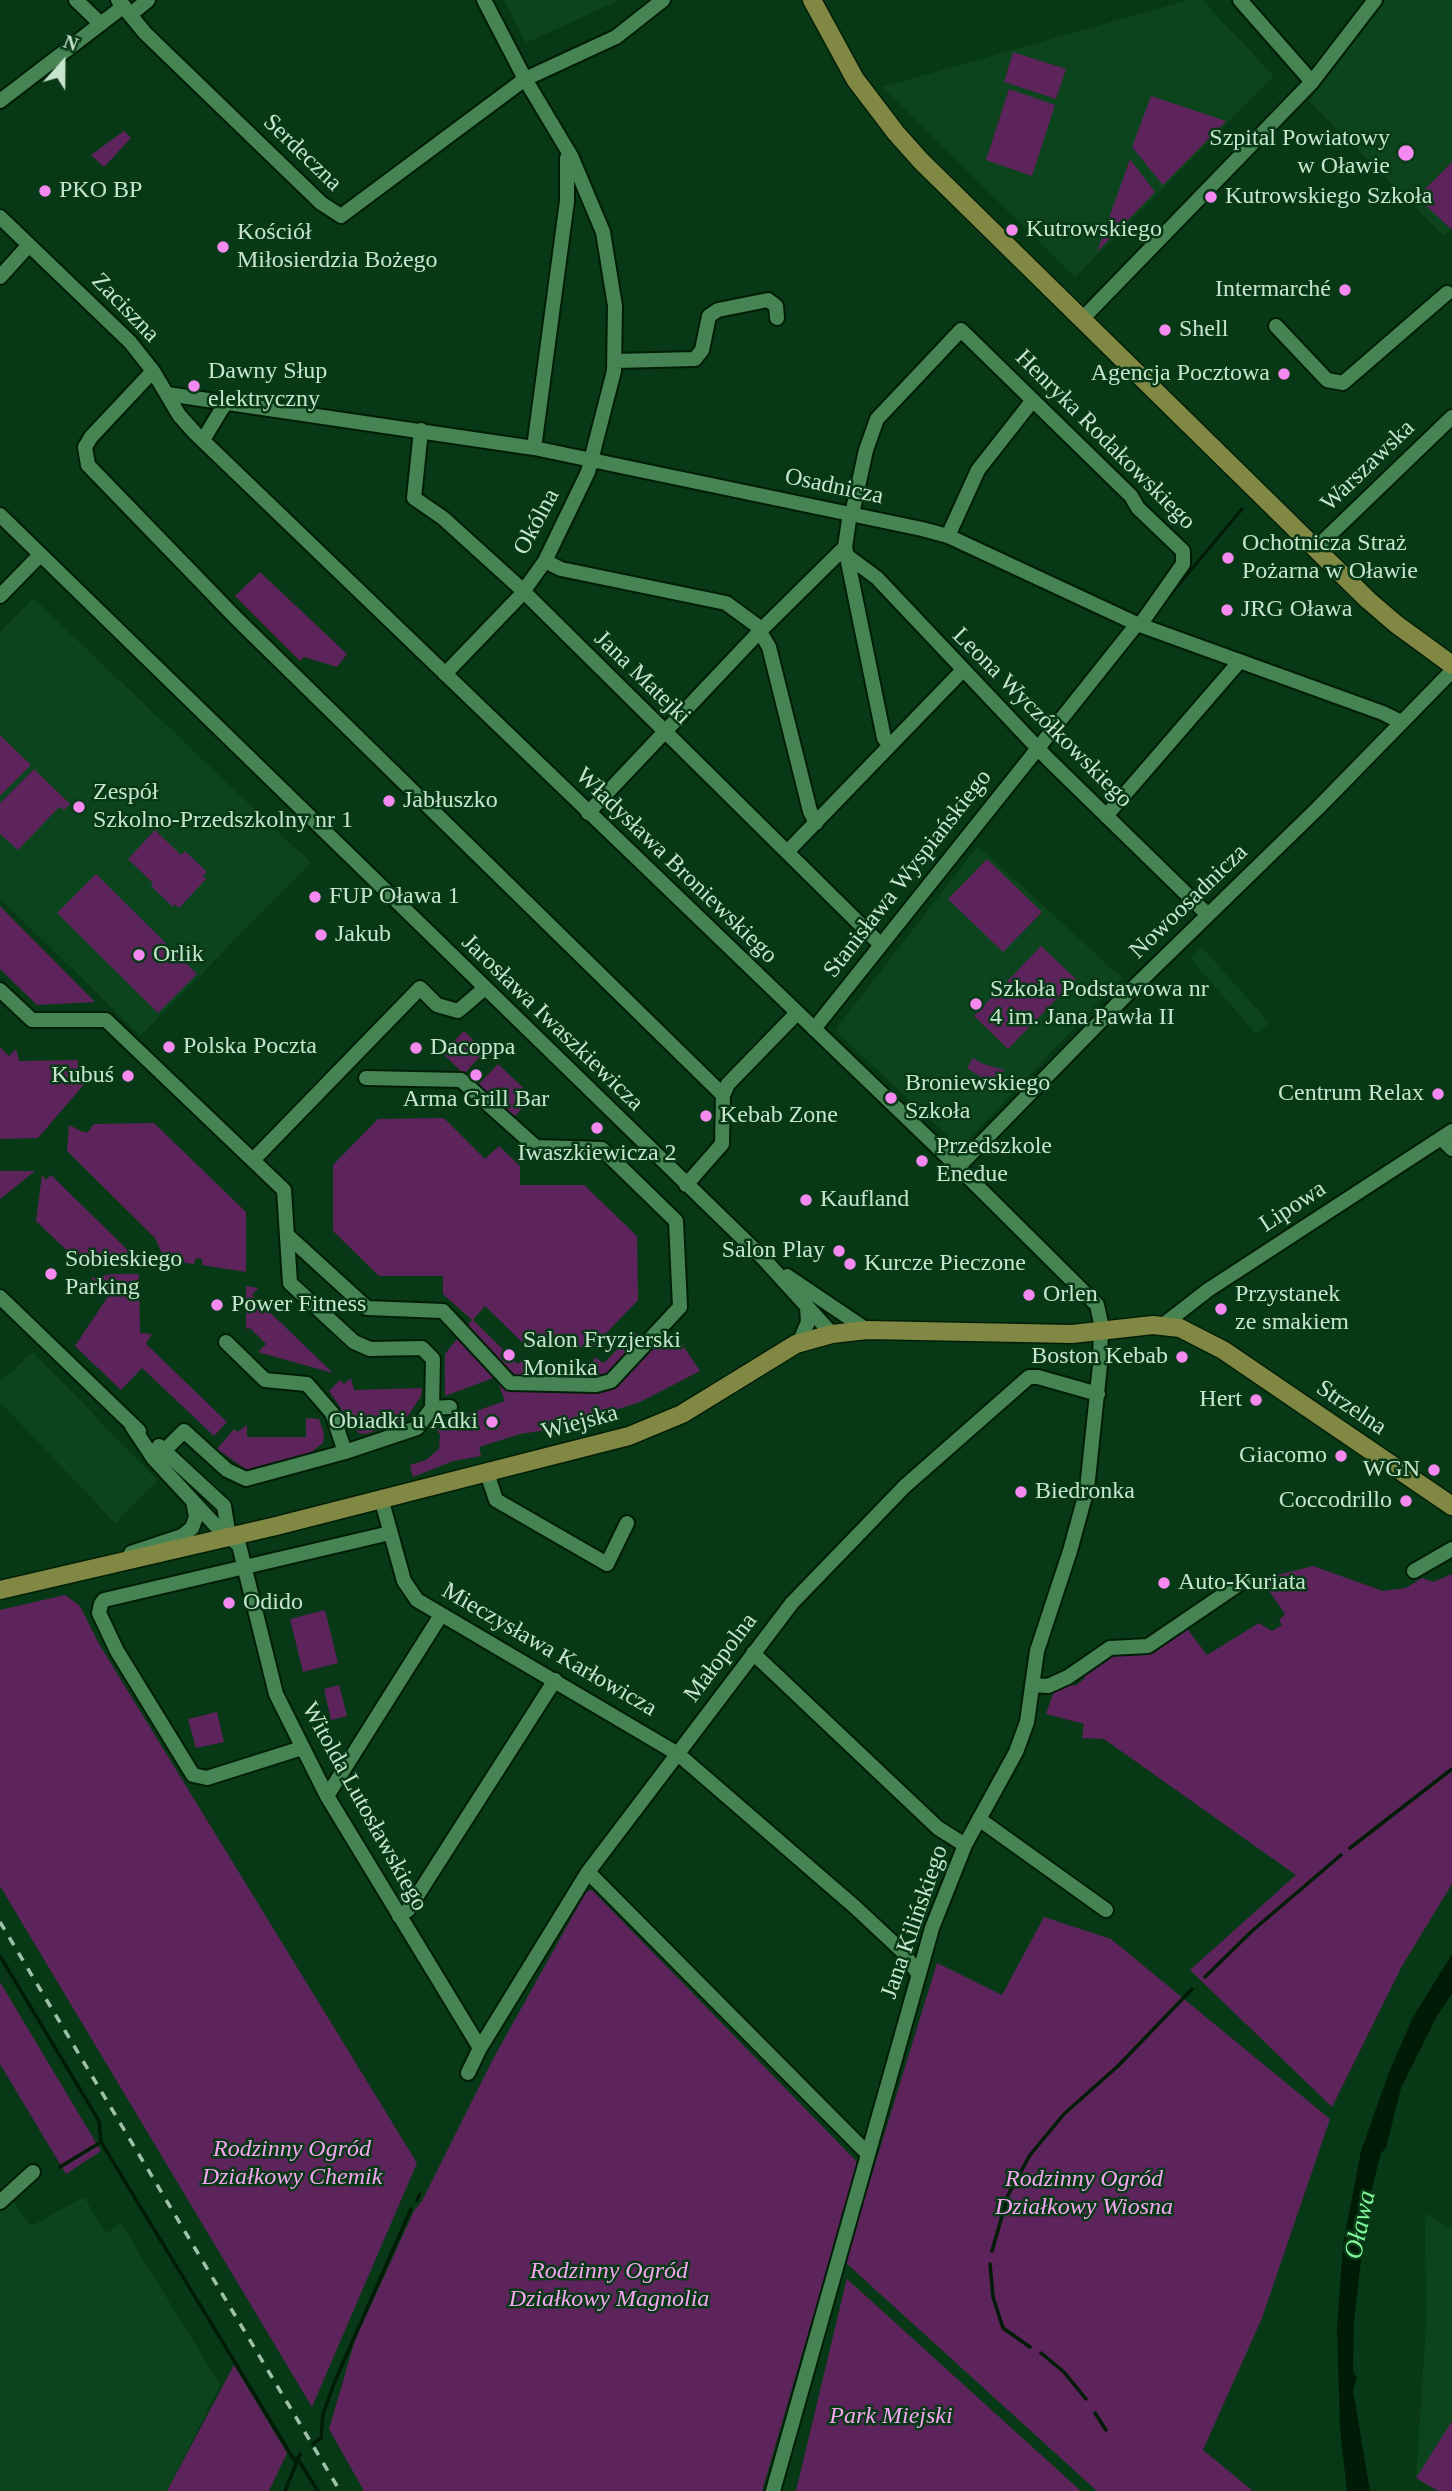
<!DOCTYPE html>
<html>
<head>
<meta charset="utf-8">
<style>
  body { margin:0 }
  #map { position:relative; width:1452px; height:2491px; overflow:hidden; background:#083917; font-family:Georgia,serif }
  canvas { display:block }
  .north { position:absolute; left:28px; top:28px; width:70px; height:70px; -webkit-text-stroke:5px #083917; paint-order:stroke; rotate:21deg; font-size:19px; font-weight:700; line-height:28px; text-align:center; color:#c6e5ca }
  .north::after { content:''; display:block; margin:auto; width:24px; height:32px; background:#c6e5ca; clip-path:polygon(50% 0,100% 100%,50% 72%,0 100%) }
</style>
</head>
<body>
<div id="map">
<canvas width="1452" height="2491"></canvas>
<div class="north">N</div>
</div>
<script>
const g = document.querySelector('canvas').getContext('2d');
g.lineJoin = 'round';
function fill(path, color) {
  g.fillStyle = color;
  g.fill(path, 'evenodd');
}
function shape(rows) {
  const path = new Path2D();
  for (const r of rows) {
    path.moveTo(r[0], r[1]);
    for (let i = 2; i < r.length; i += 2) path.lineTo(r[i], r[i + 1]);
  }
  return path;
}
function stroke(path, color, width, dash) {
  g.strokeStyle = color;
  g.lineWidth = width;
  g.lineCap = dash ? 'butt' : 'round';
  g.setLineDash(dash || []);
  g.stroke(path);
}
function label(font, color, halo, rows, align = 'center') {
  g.font = font + ' Georgia,serif';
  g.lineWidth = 5;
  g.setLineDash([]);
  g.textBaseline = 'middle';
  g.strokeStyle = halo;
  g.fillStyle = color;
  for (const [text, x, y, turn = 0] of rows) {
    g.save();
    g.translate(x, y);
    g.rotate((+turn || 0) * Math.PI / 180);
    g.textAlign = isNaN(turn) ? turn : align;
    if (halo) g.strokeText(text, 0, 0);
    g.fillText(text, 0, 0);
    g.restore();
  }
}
const built = shape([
  [504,0,620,0,526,43],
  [1189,0,1202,0,1274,76,1075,277,882,87],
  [1386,0,1452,0,1452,228,1444,236,1309,101],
  [33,598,311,863,140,1036,0,898,0,632],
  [978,846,1122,978,960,1148,835,1030],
  [1202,947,1269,1023,1256,1034,1190,958],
  [33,1352,158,1481,115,1523,0,1402,0,1382],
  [84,2197,106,2233,121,2223,220,2385,167,2491,0,2491,0,2209,11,2198,31,2226],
  [1425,2213,1452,2229,1452,2491,1438,2491,1416,2478,1426,2325]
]);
const green = shape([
  [1013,52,1066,69,1056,99,1004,82],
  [1009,89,1055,105,1032,176,986,160],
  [1151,96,1226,121,1163,185,1132,147],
  [124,131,131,138,104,167,91,155],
  [1130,159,1155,192,1097,252],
  [1452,162,1452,230,1417,197],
  [260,572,347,654,337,667,304,657,300,661,235,596],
  [0,735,31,765,0,796],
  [34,769,70,804,64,810,59,807,18,850,0,834,0,803],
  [155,830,181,855,185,851,207,872,203,876,206,879,179,908,175,904,173,907,151,886,153,883,128,859],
  [987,859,1042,912,1003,952,948,899],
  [96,874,197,974,158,1013,57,913],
  [0,906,95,1002,37,1005,0,969],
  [1041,946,1076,979,1008,1049,974,1016],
  [464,1031,485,1051,464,1074,442,1053],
  [0,1047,9,1056,16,1049,19,1061,78,1060,78,1081,87,1081,38,1138,0,1139],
  [973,1058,983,1064,1005,1070,988,1088,981,1077,967,1068],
  [498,1064,533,1097,512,1119,477,1086],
  [444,1118,485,1159,499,1146,520,1166,520,1185,584,1185,637,1236,638,1300,593,1347,528,1348,485,1306,473,1320,518,1364,525,1357,529,1358,529,1366,593,1365,594,1357,604,1363,633,1333,682,1344,700,1371,640,1402,560,1428,520,1434,479,1447,481,1456,453,1461,413,1477,410,1465,426,1460,439,1449,440,1435,436,1428,442,1424,445,1428,452,1424,450,1420,505,1401,496,1377,445,1396,445,1354,472,1320,443,1294,443,1276,379,1276,333,1231,333,1165,378,1119],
  [154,1123,246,1212,246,1272,202,1265,202,1259,196,1258,194,1264,165,1260,155,1238,67,1151,69,1125,83,1132,88,1132,94,1124],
  [0,1171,35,1171,0,1199],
  [42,1175,46,1180,51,1175,135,1257,85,1268,36,1221],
  [111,1274,139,1274,140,1333,152,1334,146,1344,227,1422,214,1436,142,1368,121,1390,75,1346,109,1295,91,1278],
  [246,1286,258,1288,252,1295,333,1373,258,1352,266,1344,250,1328,246,1329],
  [351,1378,354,1390,422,1388,421,1396,407,1417,394,1425,365,1434,358,1433,329,1391,340,1380,344,1384],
  [306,1418,319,1419,324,1433,323,1443,309,1454,247,1470,217,1449,234,1429,237,1432,247,1425,247,1437,306,1437],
  [1313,1566,1383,1591,1406,1588,1422,1578,1433,1582,1452,1574,1452,1884,1402,1966,1332,2107,1190,1970,1296,1875,1104,1739,1082,1738,1084,1724,1046,1714,1054,1691,1070,1682,1075,1686,1085,1678,1081,1673,1103,1657,1185,1626,1207,1655,1259,1623,1272,1631,1282,1625,1279,1620,1285,1614,1261,1579],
  [65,1595,80,1606,99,1644,417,2163,312,2407,0,1886,0,1610],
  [325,1610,338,1663,303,1672,290,1619],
  [339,1685,347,1716,331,1720,324,1689],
  [217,1712,224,1742,196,1748,188,1719],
  [592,1890,858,2163,762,2491,364,2491,329,2429,355,2340,414,2211,422,2201,493,2059,586,1892],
  [1044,1917,1111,1939,1330,2119,1262,2318,1203,2450,1253,2491,1097,2491,845,2262,937,1963,1002,1995],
  [0,1982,101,2151,66,2174,0,2064],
  [847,2278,847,2279,1081,2491,796,2491],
  [234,2365,287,2453,269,2491,167,2491],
  [1452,2421,1452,2491,1438,2491,1416,2478]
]);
const water = shape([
  [1452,1954,1452,1994,1437,2016,1401,2088,1386,2148,1381,2153,1367,2208,1354,2322,1353,2371,1357,2378,1353,2390,1370,2491,1347,2491,1340,2429,1337,2327,1343,2244,1361,2151,1389,2072,1413,2017]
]);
const stream = shape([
  [1169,596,1242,509],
  [1350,1848,1452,1769],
  [0,1956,99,2121,101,2142,296,2463],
  [1205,1977,1252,1931,1341,1855],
  [60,2167,101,2142],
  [417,2200,420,2194],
  [992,2251,1008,2195,1030,2155,1064,2114,1118,2066,1192,1989],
  [990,2264,993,2297,1003,2328,1030,2347],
  [1041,2353,1064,2372,1086,2399],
  [1095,2413,1106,2430],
  [313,2444,321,2438,323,2414,335,2381,411,2209],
  [297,2458,318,2491],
  [285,2491,300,2454]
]);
const minor = shape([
  [76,0,101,24],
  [118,0,145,33,321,203,341,216,525,79,484,0],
  [1240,0,1312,82],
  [131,14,148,0],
  [0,101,124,6],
  [0,217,130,342,153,371,179,415,195,433,958,1167,1097,1305,1101,1323,1100,1365,1087,1489,1070,1551,1037,1651,1027,1722,1016,1752,965,1845,932,1928,773,2491],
  [0,277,29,245],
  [1082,319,1312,82,1375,0],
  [1276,326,1327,380,1343,383,1447,293],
  [615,361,695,359,702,350,709,316,718,310,768,300,776,306,777,318],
  [153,371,91,437,85,447,88,465,236,618,723,1095],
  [167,394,534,448,922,529,948,536,1137,624,1383,713,1401,722],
  [421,430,414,498,443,518,518,586,881,945],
  [203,440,226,402],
  [534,448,567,201,567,158],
  [850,513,845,547,884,738,889,745],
  [852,514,866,450,877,419,961,330,1131,496,1138,508,1183,551,1183,564,1140,625],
  [0,515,763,1258,832,1334],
  [948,536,978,470,1033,400],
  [1316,548,1452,417],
  [846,555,877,578,1048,759,1207,914],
  [545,561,561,569,726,603,756,625,769,647,810,811,816,823],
  [0,596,40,555],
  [445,674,520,596,545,561,588,472,614,371,615,306,603,232,571,156,525,79,616,37,663,0],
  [588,813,761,630,845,547],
  [1106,816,1240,661],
  [788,851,962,671],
  [0,990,32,1020,106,1020,284,1190,290,1283,354,1342,370,1349,422,1348,433,1359,432,1408,417,1428,345,1452,246,1479,227,1470,184,1431,165,1450],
  [814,1029,1137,624],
  [1441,1138,1452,1149],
  [253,1160,420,988,437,1005,458,1011,485,988],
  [958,1167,1131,990,1318,808,1452,671],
  [686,1185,722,1144,723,1095,728,1084,797,1013],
  [287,1235,367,1308,443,1311,510,1383,596,1385,611,1381,680,1307,676,1221,602,1149,536,1147,461,1080,366,1078],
  [787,1276,867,1330],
  [0,1297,139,1431],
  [1163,1325,1208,1290,1452,1131],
  [226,1342,265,1380,307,1384,332,1413,345,1452],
  [799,1343,808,1322,807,1307],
  [432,1408,450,1407],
  [132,1426,154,1459,217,1527,239,1545,276,1694,327,1796,480,2048],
  [159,1446,224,1506,229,1537],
  [487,1473,496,1500,607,1564,627,1523],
  [381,1498,404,1581,417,1600,678,1754,855,1907,902,1951,919,1975],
  [131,1553,182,1536,192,1528,196,1517,193,1501],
  [1414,1571,1452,1549],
  [753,1653,938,1828,965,1845],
  [1032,1685,1048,1686,1068,1677,1110,1648,1148,1646,1245,1580],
  [302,1748,207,1778,193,1775,117,1651,99,1613,101,1604,104,1600,390,1533],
  [327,1796,441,1615],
  [979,1819,1106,1910],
  [588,1872,868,2154],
  [399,1916,408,1910,555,1680],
  [468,2073,480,2048,588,1872,792,1603,905,1486,1029,1377,1038,1377,1098,1394],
  [0,2202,33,2172]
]);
const major = shape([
  [812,0,855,79,896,133,921,161,1368,600,1396,624,1452,665],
  [0,1590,276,1526,629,1436,682,1414,796,1344,832,1334,867,1330,1072,1334,1153,1325,1180,1328,1223,1350,1452,1506]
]);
const rail = shape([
  [0,1922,340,2491]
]);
const markers = [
  [1406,153,9,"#f489ef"],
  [45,191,7,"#f489ef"],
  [1211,197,7,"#f489ef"],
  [1012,230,7,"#f489ef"],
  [223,247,7,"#f489ef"],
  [1345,290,7,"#f489ef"],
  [1165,330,7,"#f489ef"],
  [1284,374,7,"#f489ef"],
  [194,386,7,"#f489ef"],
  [1228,558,7,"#f489ef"],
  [1227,610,7,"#f489ef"],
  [389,801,7,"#f489ef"],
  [79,807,7,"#f489ef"],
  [315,897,7,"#f489ef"],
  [321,935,7,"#f489ef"],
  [139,955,7,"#f489ef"],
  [976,1004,7,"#f489ef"],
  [169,1047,7,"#f489ef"],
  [416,1048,7,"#f489ef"],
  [476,1075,7,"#f489ef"],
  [128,1076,7,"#f489ef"],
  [1438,1094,7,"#f489ef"],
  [891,1098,7,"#f489ef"],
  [706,1116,7,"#f489ef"],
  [597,1128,7,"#f489ef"],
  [922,1161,7,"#f489ef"],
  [806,1200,7,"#f489ef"],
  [839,1251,7,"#f489ef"],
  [850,1264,7,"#f489ef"],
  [51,1274,7,"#f489ef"],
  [1029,1295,7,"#f489ef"],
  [217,1305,7,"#f489ef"],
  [1221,1309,7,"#f489ef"],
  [509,1355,7,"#f489ef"],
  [1182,1357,7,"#f489ef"],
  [1256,1400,7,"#f489ef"],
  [492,1422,7,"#f489ef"],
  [1341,1456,7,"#f489ef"],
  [1434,1470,7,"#f489ef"],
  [1021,1492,7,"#f489ef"],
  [1406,1501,7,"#f489ef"],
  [1164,1583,7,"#f489ef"],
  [229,1603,7,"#f489ef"]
];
const poiNames = [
  ["Szpital Powiatowy",1390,139,"right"],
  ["w Oławie",1390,167,"right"],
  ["PKO BP",59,191],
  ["Kutrowskiego Szkoła",1225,197],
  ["Kutrowskiego",1026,230],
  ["Kościół",237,233],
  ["Miłosierdzia Bożego",237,261],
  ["Intermarché",1331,290,"right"],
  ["Shell",1179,330],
  ["Dawny Słup",208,372],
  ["elektryczny",208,400],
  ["Agencja Pocztowa",1270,374,"right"],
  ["Ochotnicza Straż",1242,544],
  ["Pożarna w Oławie",1242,572],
  ["JRG Oława",1241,610],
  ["Zespół",93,793],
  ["Szkolno-Przedszkolny nr 1",93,821],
  ["Jabłuszko",403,801],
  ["FUP Oława 1",329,897],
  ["Jakub",335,935],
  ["Orlik",153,955],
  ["Szkoła Podstawowa nr",990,990],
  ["4 im. Jana Pawła II",990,1018],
  ["Polska Poczta",183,1047],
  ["Dacoppa",430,1048],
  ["Kubuś",114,1076,"right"],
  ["Broniewskiego",905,1084],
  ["Szkoła",905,1112],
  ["Centrum Relax",1424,1094,"right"],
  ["Arma Grill Bar",476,1100,"center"],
  ["Kebab Zone",720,1116],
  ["Przedszkole",936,1147],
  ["Enedue",936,1175],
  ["Iwaszkiewicza 2",597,1154,"center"],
  ["Kaufland",820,1200],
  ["Salon Play",825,1251,"right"],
  ["Sobieskiego",65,1260],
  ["Parking",65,1288],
  ["Kurcze Pieczone",864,1264],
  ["Orlen",1043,1295],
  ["Przystanek",1235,1295],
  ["ze smakiem",1235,1323],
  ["Power Fitness",231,1305],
  ["Salon Fryzjerski",523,1341],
  ["Monika",523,1369],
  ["Boston Kebab",1168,1357,"right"],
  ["Hert",1242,1400,"right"],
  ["Obiadki u Adki",478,1422,"right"],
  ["Giacomo",1327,1456,"right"],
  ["WGN",1420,1470,"right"],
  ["Biedronka",1035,1492],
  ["Coccodrillo",1392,1501,"right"],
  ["Auto-Kuriata",1178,1583],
  ["Odido",243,1603]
];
const streetNames = [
  ["Serdeczna",302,153,44],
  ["Zaciszna",125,308,46],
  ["Henryka Rodakowskiego",1105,440,45],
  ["Warszawska",1368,466,-44],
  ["Osadnicza",834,487,12],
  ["Okólna",537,522,-62],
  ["Jana Matejki",642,678,44],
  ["Leona Wyczółkowskiego",1042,718,45],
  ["Władysława Broniewskiego",676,866,44],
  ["Stanisława Wyspiańskiego",908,874,-52],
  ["Nowoosadnicza",1189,902,-44],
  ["Jarosława Iwaszkiewicza",552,1023,44],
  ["Lipowa",1293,1207,-33],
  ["Strzelna",1351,1408,34],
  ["Wiejska",580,1423,-15],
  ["Mieczysława Karłowicza",549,1650,30],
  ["Małopolna",721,1658,-53],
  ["Witolda Lutosławskiego",364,1807,61],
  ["Jana Kilińskiego",915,1922,-71]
];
const parkNames = [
  ["Rodzinny Ogród",292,2150],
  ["Działkowy Chemik",292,2178],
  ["Rodzinny Ogród",1084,2180],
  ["Działkowy Wiosna",1084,2208],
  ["Rodzinny Ogród",609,2272],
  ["Działkowy Magnolia",609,2300],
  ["Park Miejski",891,2417]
];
const waterNames = [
  ["Oława",1361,2225,-78]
];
fill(built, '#0c441d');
fill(green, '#5d245b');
fill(water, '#001c07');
stroke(stream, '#001c07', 3.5);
stroke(minor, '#001e06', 18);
stroke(major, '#001e06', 21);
stroke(minor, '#478453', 14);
stroke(major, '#818843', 18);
stroke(rail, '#9fc1a5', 3.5, [9, 9]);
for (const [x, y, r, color] of markers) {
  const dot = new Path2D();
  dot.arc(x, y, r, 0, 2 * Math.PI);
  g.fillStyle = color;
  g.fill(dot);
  stroke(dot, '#083917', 2.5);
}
label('24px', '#c6e5ca', '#083917', poiNames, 'left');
label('24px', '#c6e5ca', '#083917', streetNames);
label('italic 24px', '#f6a5f1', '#083917', parkNames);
label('italic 26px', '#81f79a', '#083917', waterNames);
</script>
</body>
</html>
